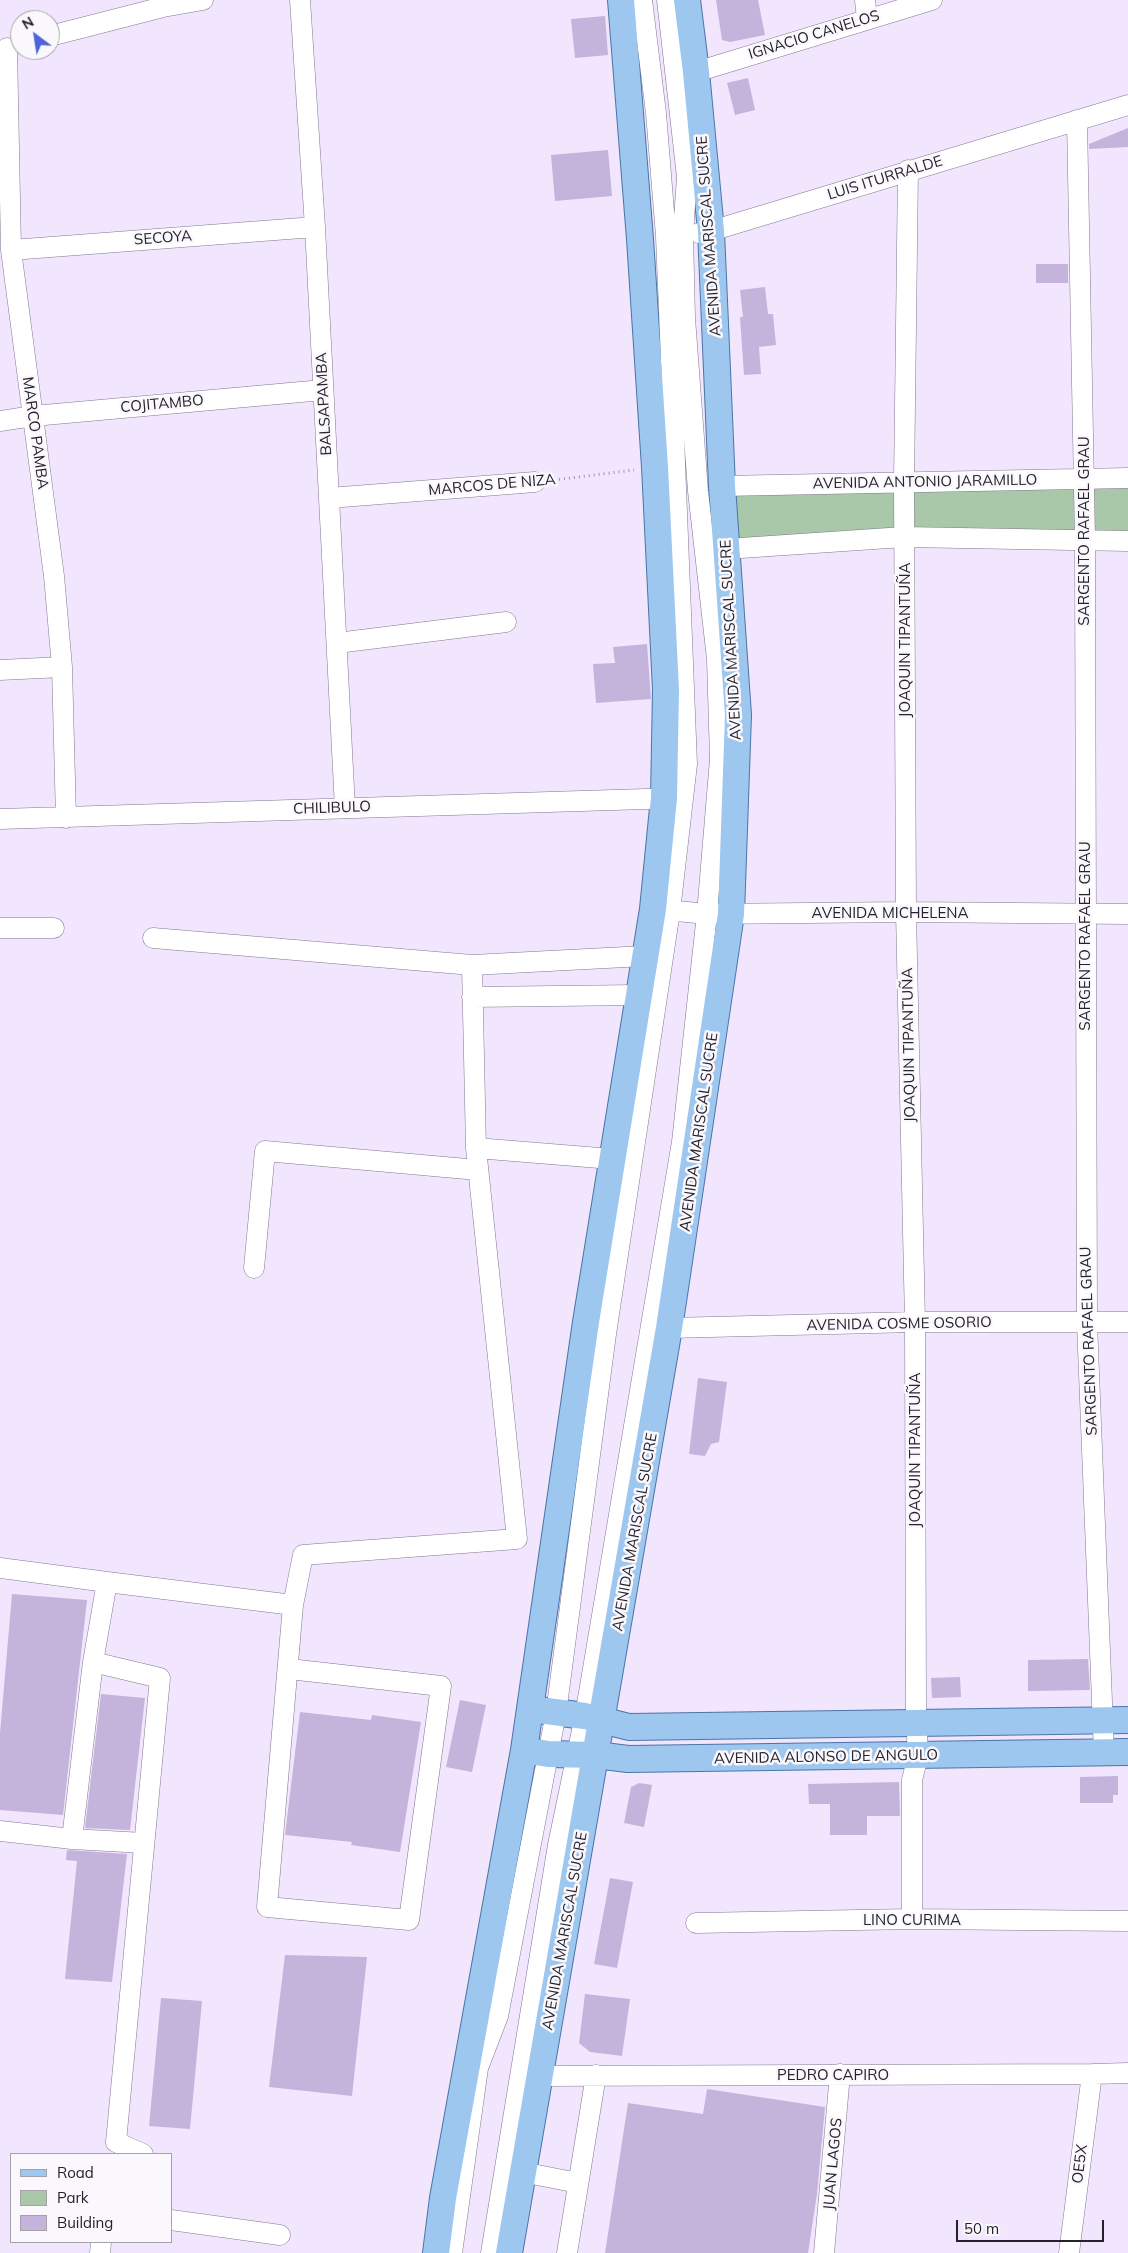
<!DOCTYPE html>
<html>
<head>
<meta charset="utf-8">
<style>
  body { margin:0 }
  #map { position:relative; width:1128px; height:2253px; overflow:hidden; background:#f2e6fe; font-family:Mulish,sans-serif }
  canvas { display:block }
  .legend { position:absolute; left:10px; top:2153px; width:162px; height:90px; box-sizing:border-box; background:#faf8fd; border:1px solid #a5a2a9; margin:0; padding:6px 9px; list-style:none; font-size:15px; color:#26222b }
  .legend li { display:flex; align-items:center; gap:10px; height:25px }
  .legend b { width:25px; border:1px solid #a5a2a9 }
  .north { position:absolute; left:10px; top:10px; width:50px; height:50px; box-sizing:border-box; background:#faf8fd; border:1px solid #a5a2a9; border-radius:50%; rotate:329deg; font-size:14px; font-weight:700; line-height:20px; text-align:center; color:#26222b }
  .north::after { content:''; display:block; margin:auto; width:18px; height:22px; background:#4f64d9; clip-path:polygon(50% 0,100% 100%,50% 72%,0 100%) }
  .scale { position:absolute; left:956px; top:2220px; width:148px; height:22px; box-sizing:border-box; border:2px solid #26222b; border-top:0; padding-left:6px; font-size:15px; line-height:18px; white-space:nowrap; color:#26222b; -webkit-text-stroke:4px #faf8fd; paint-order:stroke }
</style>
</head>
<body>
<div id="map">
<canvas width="1128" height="2253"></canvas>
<ul class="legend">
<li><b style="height:6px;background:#9ec7f0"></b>Road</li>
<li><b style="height:14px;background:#a8c8a9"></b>Park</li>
<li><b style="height:14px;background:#c4b3db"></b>Building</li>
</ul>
<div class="north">N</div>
<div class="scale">50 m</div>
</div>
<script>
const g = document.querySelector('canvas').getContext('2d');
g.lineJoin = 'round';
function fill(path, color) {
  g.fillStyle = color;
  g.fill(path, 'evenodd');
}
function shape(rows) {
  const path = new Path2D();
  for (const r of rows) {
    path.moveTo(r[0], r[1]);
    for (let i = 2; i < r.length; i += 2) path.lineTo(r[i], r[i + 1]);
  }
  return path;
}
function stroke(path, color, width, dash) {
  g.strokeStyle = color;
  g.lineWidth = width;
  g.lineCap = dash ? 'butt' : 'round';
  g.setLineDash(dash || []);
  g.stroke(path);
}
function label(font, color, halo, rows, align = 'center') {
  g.font = font + ' Mulish,sans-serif';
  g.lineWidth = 5;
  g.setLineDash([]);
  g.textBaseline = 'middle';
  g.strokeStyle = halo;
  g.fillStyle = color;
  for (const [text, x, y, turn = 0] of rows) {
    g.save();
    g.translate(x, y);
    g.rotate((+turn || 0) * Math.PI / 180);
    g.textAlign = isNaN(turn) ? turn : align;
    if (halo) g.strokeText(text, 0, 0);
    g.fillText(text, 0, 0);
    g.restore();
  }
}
const green = shape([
  [1128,478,1128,541,726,549,722,486]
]);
const building = shape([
  [716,0,758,0,765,35,730,42,722,40],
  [605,16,608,55,575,58,571,19],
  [748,78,755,110,735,115,727,83],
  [1128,128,1128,147,1089,149,1089,144],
  [608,150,612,196,555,201,551,155],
  [1036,264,1068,264,1068,283,1036,283],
  [765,287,768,314,773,314,776,345,759,347,761,374,744,375,740,317,743,317,740,290],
  [647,644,651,699,596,703,593,664,615,663,613,647],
  [698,1378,727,1382,719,1442,711,1444,705,1456,689,1454],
  [12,1594,87,1600,63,1815,0,1810,0,1733],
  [1088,1659,1090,1690,1028,1691,1028,1660],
  [960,1677,961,1697,932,1698,931,1678],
  [101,1694,145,1698,130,1830,85,1828],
  [460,1700,486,1705,472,1772,446,1767],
  [300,1712,371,1720,372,1715,421,1722,400,1852,351,1845,352,1842,285,1835],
  [1118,1776,1118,1795,1113,1795,1113,1803,1080,1803,1080,1777],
  [899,1782,900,1816,867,1816,867,1835,830,1835,830,1804,809,1804,808,1784],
  [639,1783,652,1785,644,1827,624,1823,631,1787],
  [67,1850,127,1854,112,1982,65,1979,77,1861,66,1860],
  [610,1878,633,1882,617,1968,594,1964],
  [285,1955,367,1957,352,2096,269,2087],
  [585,1994,630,1999,622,2056,590,2052,579,2043],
  [161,1998,202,2001,190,2129,149,2126],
  [707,2089,825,2107,817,2194,808,2253,605,2253,628,2103,703,2114]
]);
const path = shape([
  [554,480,634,470]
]);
const minor = shape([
  [300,0,315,227,345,808],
  [865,0,867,19],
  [50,36,163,7,203,0],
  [7,48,11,250,54,576,62,667,66,818],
  [696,72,932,0],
  [1077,120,1085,540,1087,1323,1104,1752],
  [908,170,904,483,906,912,915,1322,916,1713,918,1756,912,1780,912,1919],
  [699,233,711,231,1128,105],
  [11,250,315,227],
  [0,421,33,416,323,390],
  [722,486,1128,478],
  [329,498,535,482],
  [726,549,904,537,1128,541],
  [337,643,506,622],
  [0,670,62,667],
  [0,819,678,798],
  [657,909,707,914,906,912,1128,914],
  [0,928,54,928],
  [153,938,472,965,645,956],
  [472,997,638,995],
  [476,1148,612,1159],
  [254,1268,265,1151,478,1170],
  [669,1328,915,1322,1128,1322],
  [0,1568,107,1582,93,1662,160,1678,116,2142,143,2154],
  [107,1582,293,1605,267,1907,409,1920,441,1686,289,1669],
  [293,1605,303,1555,517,1539,476,1148,472,965],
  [0,1831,72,1839,144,1843],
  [72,1839,93,1662],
  [696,1923,912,1919,1128,1921],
  [538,2076,1092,2074,1128,2073],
  [522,2172,578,2183],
  [171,2220,280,2235],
  [100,2253,101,2242],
  [452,2253,478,2068,498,2016,556,1713,606,1334,670,911,687,764,666,236,656,113,642,0],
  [491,2253,558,1845,585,1716,682,1142,707,914,720,759,717,659,698,491,685,318,683,234,687,177,667,0],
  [567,2253,596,2075],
  [824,2253,840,2074],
  [1069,2253,1092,2074]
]);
const major = shape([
  [531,1709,585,1716,629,1727,1128,1720],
  [524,1750,548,1754,596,1755,628,1759,1128,1752],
  [436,2253,443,2198,524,1750,586,1322,653,909,664,798,666,690,655,467,640,239,621,0],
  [509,2253,669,1328,731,914,738,715,722,486,711,231,696,72,687,0]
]);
const streetNames = [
  ["IGNACIO CANELOS",814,35,-17],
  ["LUIS ITURRALDE",885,178,-17],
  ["AVENIDA MARISCAL SUCRE",709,236,-94],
  ["SECOYA",163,238,-4],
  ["COJITAMBO",162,404,-5],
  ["BALSAPAMBA",324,404,-93],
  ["MARCO PAMBA",35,433,82],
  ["AVENIDA ANTONIO JARAMILLO",925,482,-1],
  ["MARCOS DE NIZA",492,485,-5],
  ["SARGENTO RAFAEL GRAU",1084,531,-90],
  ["AVENIDA MARISCAL SUCRE",731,640,-93],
  ["JOAQUIN TIPANTUÑA",905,640,-90],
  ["CHILIBULO",332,808,-2],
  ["AVENIDA MICHELENA",890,913],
  ["SARGENTO RAFAEL GRAU",1085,936,-90],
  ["JOAQUIN TIPANTUÑA",909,1045,-91],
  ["AVENIDA MARISCAL SUCRE",699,1132,-82],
  ["AVENIDA COSME OSORIO",899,1324,-1],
  ["SARGENTO RAFAEL GRAU",1089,1341,-92],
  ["JOAQUIN TIPANTUÑA",915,1450,-90],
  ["AVENIDA MARISCAL SUCRE",635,1532,-80],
  ["AVENIDA ALONSO DE ANGULO",826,1757,-1],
  ["LINO CURIMA",912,1920],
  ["AVENIDA MARISCAL SUCRE",565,1931,-80],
  ["PEDRO CAPIRO",833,2075],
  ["JUAN LAGOS",833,2164,-85],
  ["OE5X",1080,2164,-83]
];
fill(green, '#a8c8a9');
fill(building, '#c4b3db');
stroke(minor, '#82778d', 21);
stroke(major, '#4a75a5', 28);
stroke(path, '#9f96a8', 3, [1, 4]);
stroke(minor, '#fff', 20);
stroke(major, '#9ec7f0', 26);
label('15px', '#26222b', '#faf8fd', streetNames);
</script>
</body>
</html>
